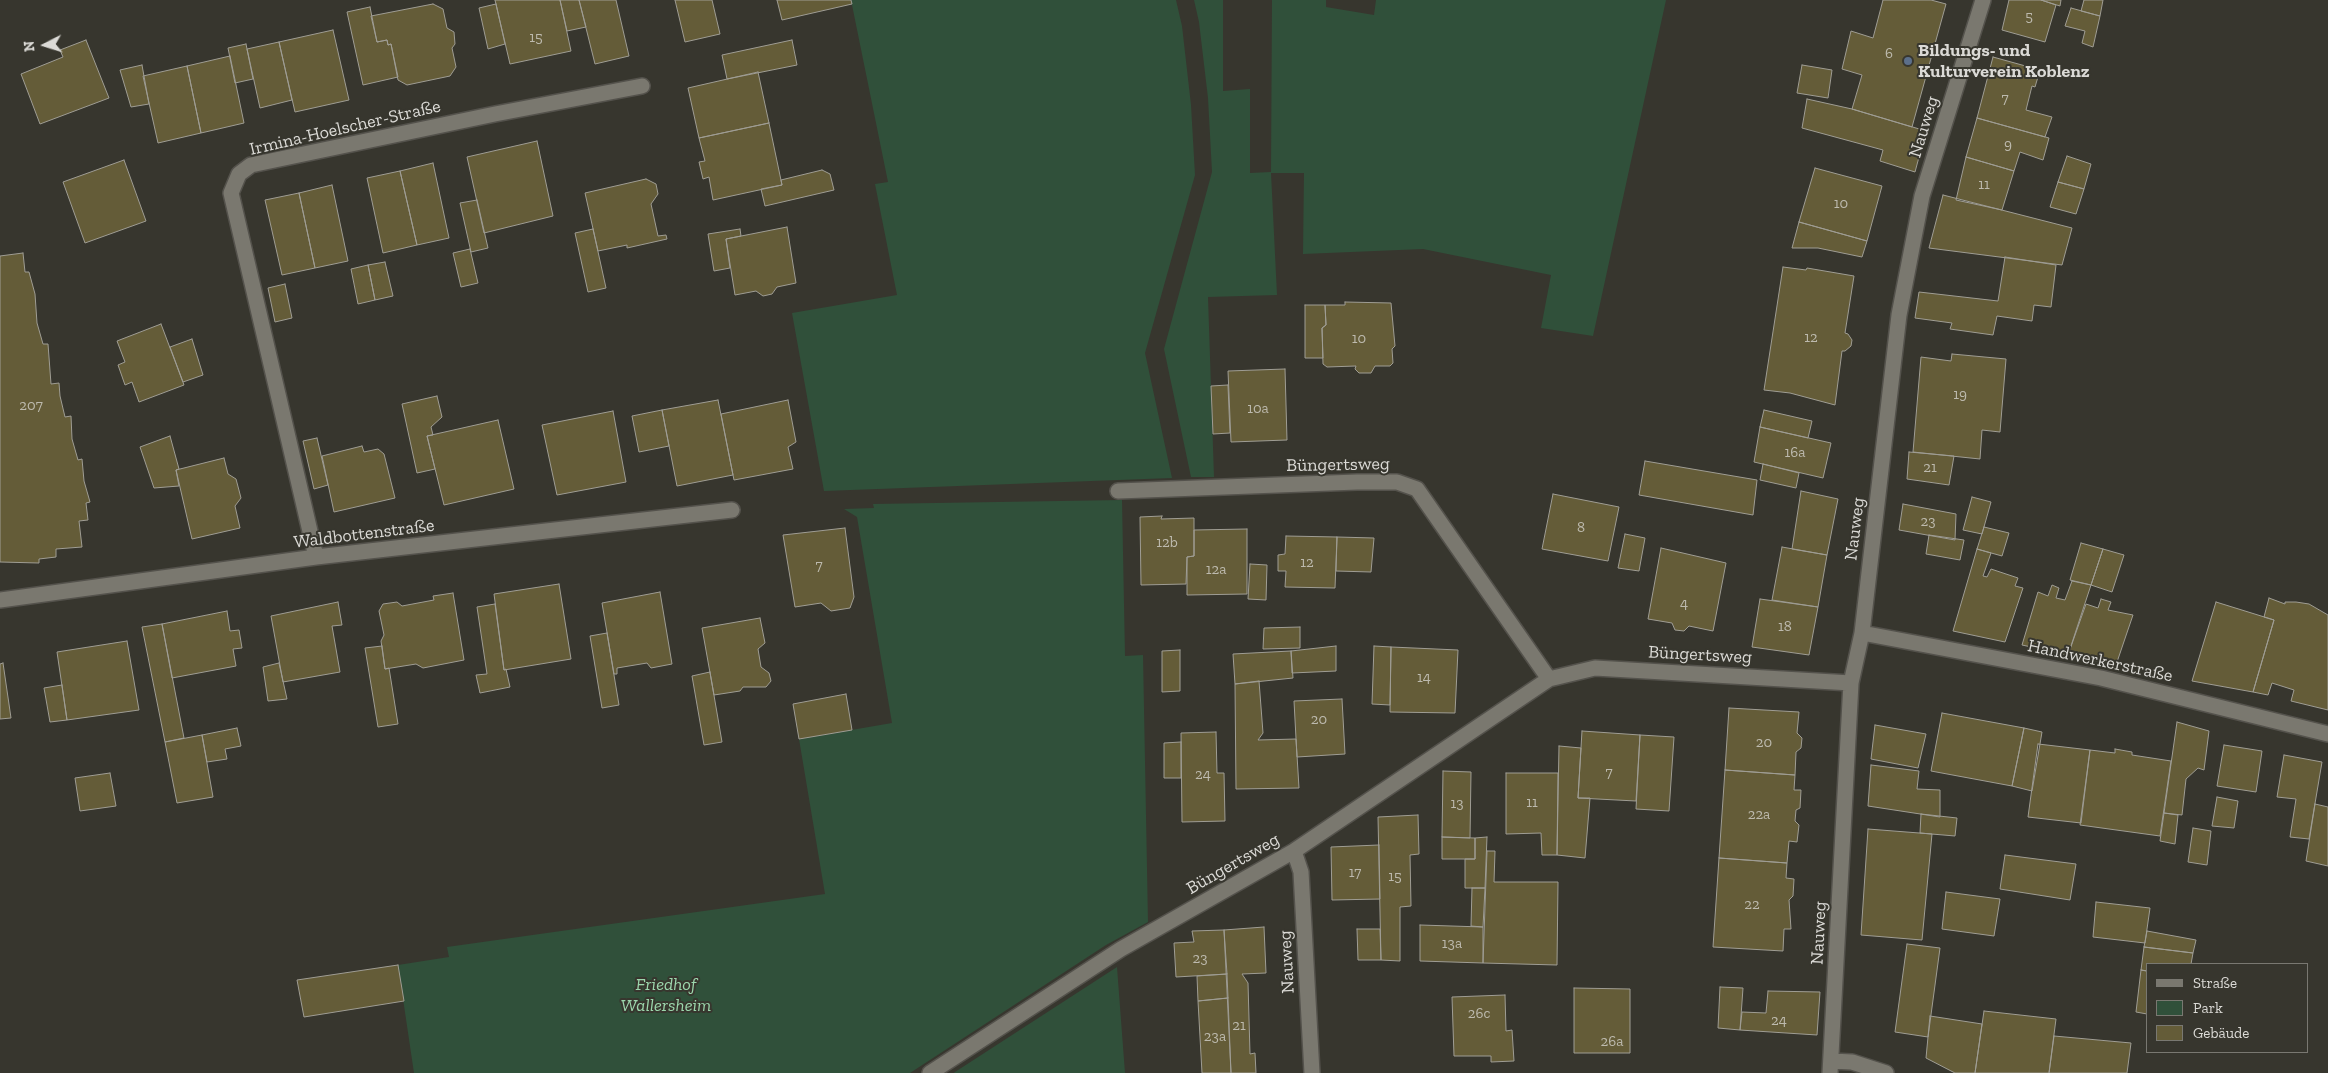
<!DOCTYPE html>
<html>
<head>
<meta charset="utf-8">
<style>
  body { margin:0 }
  #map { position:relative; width:2328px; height:1073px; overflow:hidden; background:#37362e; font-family:"Zilla Slab",serif }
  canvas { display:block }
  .legend { position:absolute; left:2146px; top:963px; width:162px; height:90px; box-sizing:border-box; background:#37362e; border:1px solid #797871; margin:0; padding:6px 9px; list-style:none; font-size:15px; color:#dbdad6 }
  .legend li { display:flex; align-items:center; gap:10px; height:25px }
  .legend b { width:25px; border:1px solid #797871 }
  .north { position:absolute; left:20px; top:20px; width:50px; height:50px; -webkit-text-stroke:4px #37362e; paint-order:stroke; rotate:265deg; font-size:14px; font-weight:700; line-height:20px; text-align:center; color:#dbdad6 }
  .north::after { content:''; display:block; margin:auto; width:18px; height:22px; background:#dbdad6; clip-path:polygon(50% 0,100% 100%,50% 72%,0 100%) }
</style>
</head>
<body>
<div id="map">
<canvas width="2328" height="1073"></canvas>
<ul class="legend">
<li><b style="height:6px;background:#7a786f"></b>Straße</li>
<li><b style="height:14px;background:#30503a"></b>Park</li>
<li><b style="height:14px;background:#645c38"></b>Gebäude</li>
</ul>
<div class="north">N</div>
</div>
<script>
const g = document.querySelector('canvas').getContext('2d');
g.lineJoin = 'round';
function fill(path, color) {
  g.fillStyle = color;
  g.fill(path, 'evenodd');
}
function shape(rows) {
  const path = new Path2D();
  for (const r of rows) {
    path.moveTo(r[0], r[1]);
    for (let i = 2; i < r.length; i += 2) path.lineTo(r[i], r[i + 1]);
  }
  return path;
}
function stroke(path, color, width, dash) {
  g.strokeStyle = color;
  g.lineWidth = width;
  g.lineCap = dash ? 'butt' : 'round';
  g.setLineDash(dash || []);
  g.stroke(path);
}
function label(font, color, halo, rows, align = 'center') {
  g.font = font + ' "Zilla Slab",serif';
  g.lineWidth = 4;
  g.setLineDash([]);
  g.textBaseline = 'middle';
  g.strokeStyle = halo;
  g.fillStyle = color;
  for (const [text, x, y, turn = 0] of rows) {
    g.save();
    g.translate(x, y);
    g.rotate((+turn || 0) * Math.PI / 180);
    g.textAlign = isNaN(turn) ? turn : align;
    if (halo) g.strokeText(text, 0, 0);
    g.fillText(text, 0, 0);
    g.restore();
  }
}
const green = shape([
  [851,0,1176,0,1182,26,1191,105,1195,175,1145,353,1172,478,824,491,792,313,897,295,875,184,888,182],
  [1194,0,1223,0,1223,91,1250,89,1250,173,1271,172,1272,0,1326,0,1326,7,1374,15,1376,0,1666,0,1593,336,1541,328,1551,275,1423,249,1303,254,1304,173,1271,173,1277,295,1208,297,1214,477,1191,477,1164,349,1212,172,1208,98,1199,22],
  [1122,500,1125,656,1143,655,1148,922,1106,945,910,1073,414,1073,398,965,449,957,447,947,825,894,799,739,892,723,857,517,844,509,874,508,873,504],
  [1117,967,1125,1073,954,1073,955,1072]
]);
const building = shape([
  [495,0,560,0,571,51,510,64,495,0],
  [560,0,579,0,586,27,567,31,560,0],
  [579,0,616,0,629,56,595,64,579,0],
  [675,0,712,0,720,34,685,42,675,0],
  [777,0,851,0,852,4,782,20,777,0],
  [1883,0,1931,0,1946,4,1912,127,1852,109,1862,75,1842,69,1851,31,1873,38,1883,0],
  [2009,0,2041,0,2056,5,2045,42,2002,30,2009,0],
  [2041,0,2061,0,2060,6,2041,0],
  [2084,0,2103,0,2100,16,2081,11,2084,0],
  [433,4,443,9,447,28,454,32,455,44,452,48,456,67,450,76,407,85,398,80,391,44,388,45,387,40,377,42,371,16,433,4],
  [496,4,505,44,488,49,479,8,496,4],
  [370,7,377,42,387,40,388,45,391,44,398,77,363,85,347,12,370,7],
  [2071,8,2100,16,2093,47,2082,43,2085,31,2065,26,2071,8],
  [333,30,349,100,295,112,279,42,333,30],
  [86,40,109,98,40,124,21,74,63,57,60,50,86,40],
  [792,40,797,65,727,79,722,55,792,40],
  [279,42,292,100,260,108,247,49,279,42],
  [246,44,253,79,235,83,228,48,246,44],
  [230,56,244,123,201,133,187,66,230,56],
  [1993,57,2040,70,2035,87,2032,86,2026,110,2052,117,2045,137,1977,118,1993,57],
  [142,65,149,104,131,107,120,70,142,65],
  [1802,65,1832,70,1828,98,1797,93,1802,65],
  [187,66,201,133,158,143,143,76,187,66],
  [758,72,769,123,699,138,688,88,758,72],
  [1807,99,1852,109,1926,131,1915,172,1880,161,1883,150,1802,128,1807,99],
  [1977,118,2049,138,2043,160,2020,152,2014,171,1966,157,1977,118],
  [769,123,782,185,713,200,709,177,703,179,699,162,705,161,699,138,769,123],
  [537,141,553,216,484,233,467,157,537,141],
  [2067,156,2091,164,2084,189,2058,182,2067,156],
  [1966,157,2014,171,2002,210,1956,200,1966,157],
  [124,160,146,221,85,243,63,182,124,160],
  [433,163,449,238,417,245,400,171,433,163],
  [1815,168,1882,186,1867,241,1799,222,1815,168],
  [822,170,830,174,834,190,765,206,761,189,782,185,781,180,822,170],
  [400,171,417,245,383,253,367,178,400,171],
  [646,179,656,184,658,194,651,204,658,236,666,235,667,239,627,248,627,245,598,251,585,193,646,179],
  [2058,182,2084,189,2076,214,2050,207,2058,182],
  [332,185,348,261,315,268,299,193,332,185],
  [299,193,315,268,282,275,265,200,299,193],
  [1943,195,2072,228,2062,265,1929,248,1943,195],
  [477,200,488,248,471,252,460,203,477,200],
  [1799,222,1867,241,1862,257,1818,248,1792,248,1799,222],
  [787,227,796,283,777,287,772,294,763,296,756,291,735,295,726,239,787,227],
  [593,229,606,288,588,292,575,233,593,229],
  [740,229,741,236,726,239,730,268,714,271,708,234,740,229],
  [470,249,478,283,461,287,453,253,470,249],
  [23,253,25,272,29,272,35,294,37,323,43,344,48,344,51,384,59,383,60,396,65,417,71,416,72,439,78,460,82,459,84,481,90,502,86,503,88,520,79,521,82,547,56,549,56,557,39,559,39,563,0,562,0,256,23,253],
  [2005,257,2056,265,2051,307,2034,305,2032,321,1997,316,1993,335,1950,329,1952,323,1915,318,1919,292,1998,301,2005,257],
  [385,262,393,296,375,300,368,265,385,262],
  [368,265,375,300,358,304,351,269,368,265],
  [1783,267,1806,270,1807,268,1854,276,1845,333,1848,334,1852,340,1851,346,1845,351,1842,351,1835,405,1790,393,1764,390,1783,267],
  [285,284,292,318,275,322,268,288,285,284],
  [1345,302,1391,303,1395,346,1392,349,1393,363,1390,366,1375,366,1371,373,1359,373,1355,369,1356,366,1327,367,1323,364,1322,328,1326,325,1325,305,1345,305,1345,302],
  [1305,305,1325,305,1326,325,1322,328,1323,358,1305,358,1305,305],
  [161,324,184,385,139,402,132,382,125,385,118,365,125,362,117,341,161,324],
  [192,339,203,375,183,382,170,347,192,339],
  [1952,354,2006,359,2000,432,1982,430,1980,459,1913,452,1921,357,1951,361,1952,354],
  [1285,369,1287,440,1231,442,1228,371,1285,369],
  [1228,385,1230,433,1213,434,1211,386,1228,385],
  [437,396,442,417,431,427,433,435,427,436,435,469,417,473,402,404,437,396],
  [718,400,733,475,677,486,662,410,718,400],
  [788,400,796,442,788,447,793,469,734,480,721,414,788,400],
  [662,410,669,446,639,452,632,416,662,410],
  [1764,410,1812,421,1808,438,1760,427,1764,410],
  [613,411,626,482,557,495,542,425,613,411],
  [498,420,514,489,444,505,427,436,498,420],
  [1760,427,1831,443,1823,478,1754,462,1760,427],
  [170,436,179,469,176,470,179,486,154,488,140,447,170,436],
  [317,438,328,485,314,489,303,441,317,438],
  [362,446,364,452,378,449,384,454,395,498,334,512,322,456,362,446],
  [1909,452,1954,456,1949,485,1907,479,1909,452],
  [224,458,228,474,236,479,241,498,235,506,240,528,192,539,176,470,224,458],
  [1645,461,1757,480,1753,515,1639,495,1645,461],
  [1763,464,1799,473,1796,488,1760,480,1763,464],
  [1801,491,1838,499,1827,555,1792,549,1801,491],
  [1553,494,1619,507,1608,561,1542,549,1553,494],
  [1972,497,1991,502,1982,534,1963,530,1972,497],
  [1903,504,1956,514,1955,540,1899,530,1903,504],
  [1162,516,1161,519,1194,518,1194,556,1187,557,1186,584,1141,585,1140,517,1162,516],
  [1984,527,2009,533,2002,556,1977,549,1984,527],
  [845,528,854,597,850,608,831,611,821,603,795,607,783,535,845,528],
  [1247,529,1247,594,1187,595,1187,557,1194,556,1194,530,1247,529],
  [1625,534,1645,538,1639,571,1618,568,1625,534],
  [1929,535,1964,540,1960,560,1926,554,1929,535],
  [1286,536,1337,537,1335,588,1285,587,1286,571,1278,571,1278,555,1285,554,1286,536],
  [1337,537,1374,538,1371,572,1336,571,1337,537],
  [2081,543,2103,549,2091,585,2070,580,2081,543],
  [1782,547,1827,555,1818,607,1772,600,1782,547],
  [1661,548,1726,563,1713,631,1689,626,1684,631,1675,630,1672,623,1648,619,1661,548],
  [1977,549,1991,553,1983,576,1987,577,1991,569,2018,578,2015,586,2023,588,2005,642,1953,631,1977,549],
  [2103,549,2124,555,2112,592,2091,585,2103,549],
  [1250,564,1267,565,1266,600,1248,599,1250,564],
  [2072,581,2091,585,2068,655,2022,645,2038,592,2048,596,2052,585,2059,588,2056,598,2065,600,2072,581],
  [559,584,571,659,504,670,494,594,559,584],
  [660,592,672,664,651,668,647,663,617,668,617,674,614,674,602,603,660,592],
  [453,593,464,660,423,668,416,664,385,669,381,641,384,635,379,611,383,604,397,602,402,606,434,600,433,596,453,593],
  [2269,598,2285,604,2285,602,2296,602,2309,604,2328,615,2328,710,2291,701,2294,690,2272,683,2268,695,2253,692,2274,620,2264,617,2269,598],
  [1760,599,1818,607,1809,655,1752,647,1760,599],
  [2101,599,2111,602,2108,610,2133,615,2116,665,2068,655,2086,604,2098,608,2101,599],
  [338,602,342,625,332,626,340,672,283,682,271,616,338,602],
  [2216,602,2274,620,2253,692,2192,681,2216,602],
  [495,604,504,670,506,669,510,687,480,693,476,675,487,674,477,607,495,604],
  [227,611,230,631,239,630,242,648,233,649,236,666,172,678,162,624,227,611],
  [760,618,765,643,758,649,761,667,769,673,771,681,766,687,743,687,740,691,714,695,702,628,760,618],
  [162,624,184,738,165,742,142,627,162,624],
  [1300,627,1300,648,1263,649,1264,628,1300,627],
  [607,633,619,705,602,708,590,636,607,633],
  [127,641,139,710,67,720,57,652,127,641],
  [382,646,385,669,389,668,398,724,378,727,365,648,382,646],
  [1336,646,1336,671,1292,673,1291,651,1336,646],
  [1374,646,1391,647,1390,705,1372,704,1374,646],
  [1391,647,1458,650,1455,713,1390,712,1391,647],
  [1180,650,1180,691,1162,692,1162,651,1180,650],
  [1291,651,1293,678,1235,684,1233,654,1291,651],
  [3,663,11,718,0,719,0,664,3,663],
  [279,663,287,699,268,701,263,667,279,663],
  [710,672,722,742,704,745,692,676,710,672],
  [1259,681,1263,733,1258,740,1296,739,1299,788,1236,789,1235,684,1259,681],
  [62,685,67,720,50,722,44,688,62,685],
  [846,694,852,730,799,739,793,704,846,694],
  [1342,699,1345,754,1297,757,1294,701,1342,699],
  [1729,708,1799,712,1797,733,1802,738,1801,748,1796,752,1795,775,1725,770,1729,708],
  [1942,713,2024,728,2012,786,1931,771,1942,713],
  [2177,722,2209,731,2204,770,2198,768,2186,779,2182,815,2164,813,2177,722],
  [1875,725,1926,734,1918,768,1871,759,1875,725],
  [237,728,241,746,225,749,227,759,207,762,202,735,237,728],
  [2024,728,2042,732,2032,791,2012,786,2024,728],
  [1582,731,1640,735,1636,801,1578,798,1582,731],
  [1216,732,1217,773,1224,773,1225,821,1182,822,1181,733,1216,732],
  [202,735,213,797,177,803,165,742,202,735],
  [1640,735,1674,737,1669,811,1636,809,1640,735],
  [1181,742,1181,778,1164,778,1164,743,1181,742],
  [2038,744,2090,750,2081,823,2028,817,2038,744],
  [2224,745,2262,751,2256,792,2217,786,2224,745],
  [1559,746,1581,748,1578,798,1590,798,1585,858,1557,855,1559,746],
  [2115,749,2132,752,2132,755,2171,761,2160,836,2080,825,2090,750,2115,753,2115,749],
  [2284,755,2322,762,2309,839,2290,837,2296,799,2277,797,2284,755],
  [1871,765,1919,771,1917,789,1940,790,1940,817,1868,806,1871,765],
  [1725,770,1795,775,1794,790,1801,790,1800,808,1796,810,1795,821,1799,825,1797,842,1789,841,1787,863,1719,858,1725,770],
  [1443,771,1471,772,1470,838,1442,837,1443,771],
  [110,773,116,806,80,811,75,778,110,773],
  [1506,773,1558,773,1557,855,1542,855,1541,833,1506,834,1506,773],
  [2217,797,2238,801,2234,828,2212,826,2217,797],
  [2315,804,2328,807,2328,866,2306,861,2315,804],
  [2164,813,2178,815,2175,844,2160,841,2164,813],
  [1921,814,1957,818,1955,836,1920,833,1921,814],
  [1418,815,1419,854,1410,855,1411,906,1400,907,1400,961,1381,960,1378,817,1418,815],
  [2193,828,2211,831,2207,865,2188,862,2193,828],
  [1868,829,1932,834,1922,940,1861,935,1868,829],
  [1442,837,1475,838,1475,859,1442,859,1442,837],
  [1487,837,1485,888,1465,888,1465,859,1475,859,1475,838,1487,837],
  [1379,845,1380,899,1332,900,1331,847,1379,845],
  [1487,851,1495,851,1494,882,1558,882,1557,965,1483,963,1487,851],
  [2005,855,2076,864,2070,900,2000,889,2005,855],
  [1719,858,1787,863,1786,878,1794,879,1793,896,1789,900,1791,929,1784,929,1783,951,1713,947,1719,858],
  [1472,888,1485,888,1483,927,1471,926,1472,888],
  [1946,892,2000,899,1994,936,1942,929,1946,892],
  [2096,902,2150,908,2145,943,2093,937,2096,902],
  [1420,925,1483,927,1483,963,1420,961,1420,925],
  [1264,927,1266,973,1242,974,1248,983,1250,1054,1255,1053,1256,1073,1231,1073,1224,930,1264,927],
  [1357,929,1380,929,1381,960,1358,960,1357,929],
  [1224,930,1227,974,1176,977,1174,943,1194,942,1192,931,1224,930],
  [2147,931,2196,940,2193,953,2144,947,2147,931],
  [1907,944,1940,948,1928,1037,1895,1032,1907,944],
  [2144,947,2193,953,2191,964,2147,964,2147,971,2141,970,2144,947],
  [398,965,404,1001,304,1017,297,980,398,965],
  [2141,970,2147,971,2147,1014,2136,1012,2141,970],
  [1227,974,1228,998,1198,1001,1197,976,1227,974],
  [1720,987,1743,988,1740,1030,1718,1028,1720,987],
  [1574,988,1630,989,1630,1053,1574,1053,1574,988],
  [1768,991,1820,992,1817,1035,1740,1030,1742,1012,1766,1013,1768,991],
  [1505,995,1506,1031,1512,1030,1514,1061,1491,1062,1491,1056,1454,1056,1452,997,1505,995],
  [1228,998,1231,1073,1202,1073,1198,1001,1228,998],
  [1984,1011,2056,1019,2049,1073,1975,1073,1984,1011],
  [1930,1016,1982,1024,1975,1073,1955,1073,1926,1058,1930,1016],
  [2054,1036,2131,1043,2127,1073,2049,1073,2054,1036]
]);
const minor = shape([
  [1118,491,1357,482,1397,482,1417,489,1549,679],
  [316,557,231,193,239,174,251,165,495,114,642,86],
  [0,600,316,557,732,510],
  [1862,633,2101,678,2328,734],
  [1294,851,1301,872,1312,1073],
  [1831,1061,1852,1062,1886,1073],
  [930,1073,1121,949,1294,851,1549,679,1595,668,1851,683],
  [1830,1073,1851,683,1862,633,1899,315,1922,196,1983,0]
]);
const markers = [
  [1908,61,5,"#5c6f8a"]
];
const numberNames = [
  ["5",2029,17],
  ["15",536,38],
  ["6",1889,54],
  ["7",2005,99],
  ["9",2008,145],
  ["11",1984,185],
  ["10",1841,204],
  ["12",1811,338],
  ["10",1359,339],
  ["19",1960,395],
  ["207",31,406],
  ["10a",1258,409],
  ["16a",1795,453],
  ["21",1930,468],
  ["23",1928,522],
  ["8",1581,528],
  ["12b",1167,543],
  ["12",1307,563],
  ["7",819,566],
  ["12a",1216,570],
  ["4",1684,604],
  ["18",1785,627],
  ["14",1424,678],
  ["20",1319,720],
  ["20",1764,743],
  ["7",1609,773],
  ["24",1203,775],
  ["11",1532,803],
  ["13",1457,804],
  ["22a",1759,815],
  ["17",1355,873],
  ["15",1395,877],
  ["22",1752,905],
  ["13a",1452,944],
  ["23",1200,959],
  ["26c",1479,1014],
  ["24",1779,1021],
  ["21",1239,1026],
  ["23a",1215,1037],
  ["26a",1612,1042]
];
const poiNames = [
  ["Bildungs- und",1918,51],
  ["Kulturverein Koblenz",1918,72]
];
const streetNames = [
  ["Nauweg",1924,127,-73],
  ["Irmina-Hoelscher-Straße",345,128,-13],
  ["Büngertsweg",1338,465,-1],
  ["Nauweg",1855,529,-83],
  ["Waldbottenstraße",364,534,-7],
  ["Büngertsweg",1700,655,3],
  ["Handwerkerstraße",2100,661,12],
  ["Büngertsweg",1233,864,-30],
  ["Nauweg",1819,933,-87],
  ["Nauweg",1287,962,-93]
];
const parkNames = [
  ["Friedhof",666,985],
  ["Wallersheim",666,1006]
];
fill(green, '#30503a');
fill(building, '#645c38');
stroke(building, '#9f9d94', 1);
stroke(minor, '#54524c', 18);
stroke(minor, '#7a786f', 15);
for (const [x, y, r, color] of markers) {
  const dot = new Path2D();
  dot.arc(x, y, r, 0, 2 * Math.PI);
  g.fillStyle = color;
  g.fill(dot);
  stroke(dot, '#37362e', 2);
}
label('15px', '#bdbaae', null, numberNames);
label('bold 18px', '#dbdad6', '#37362e', poiNames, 'left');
label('18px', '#dbdad6', '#37362e', streetNames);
label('italic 18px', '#9cd7ad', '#37362e', parkNames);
</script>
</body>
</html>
